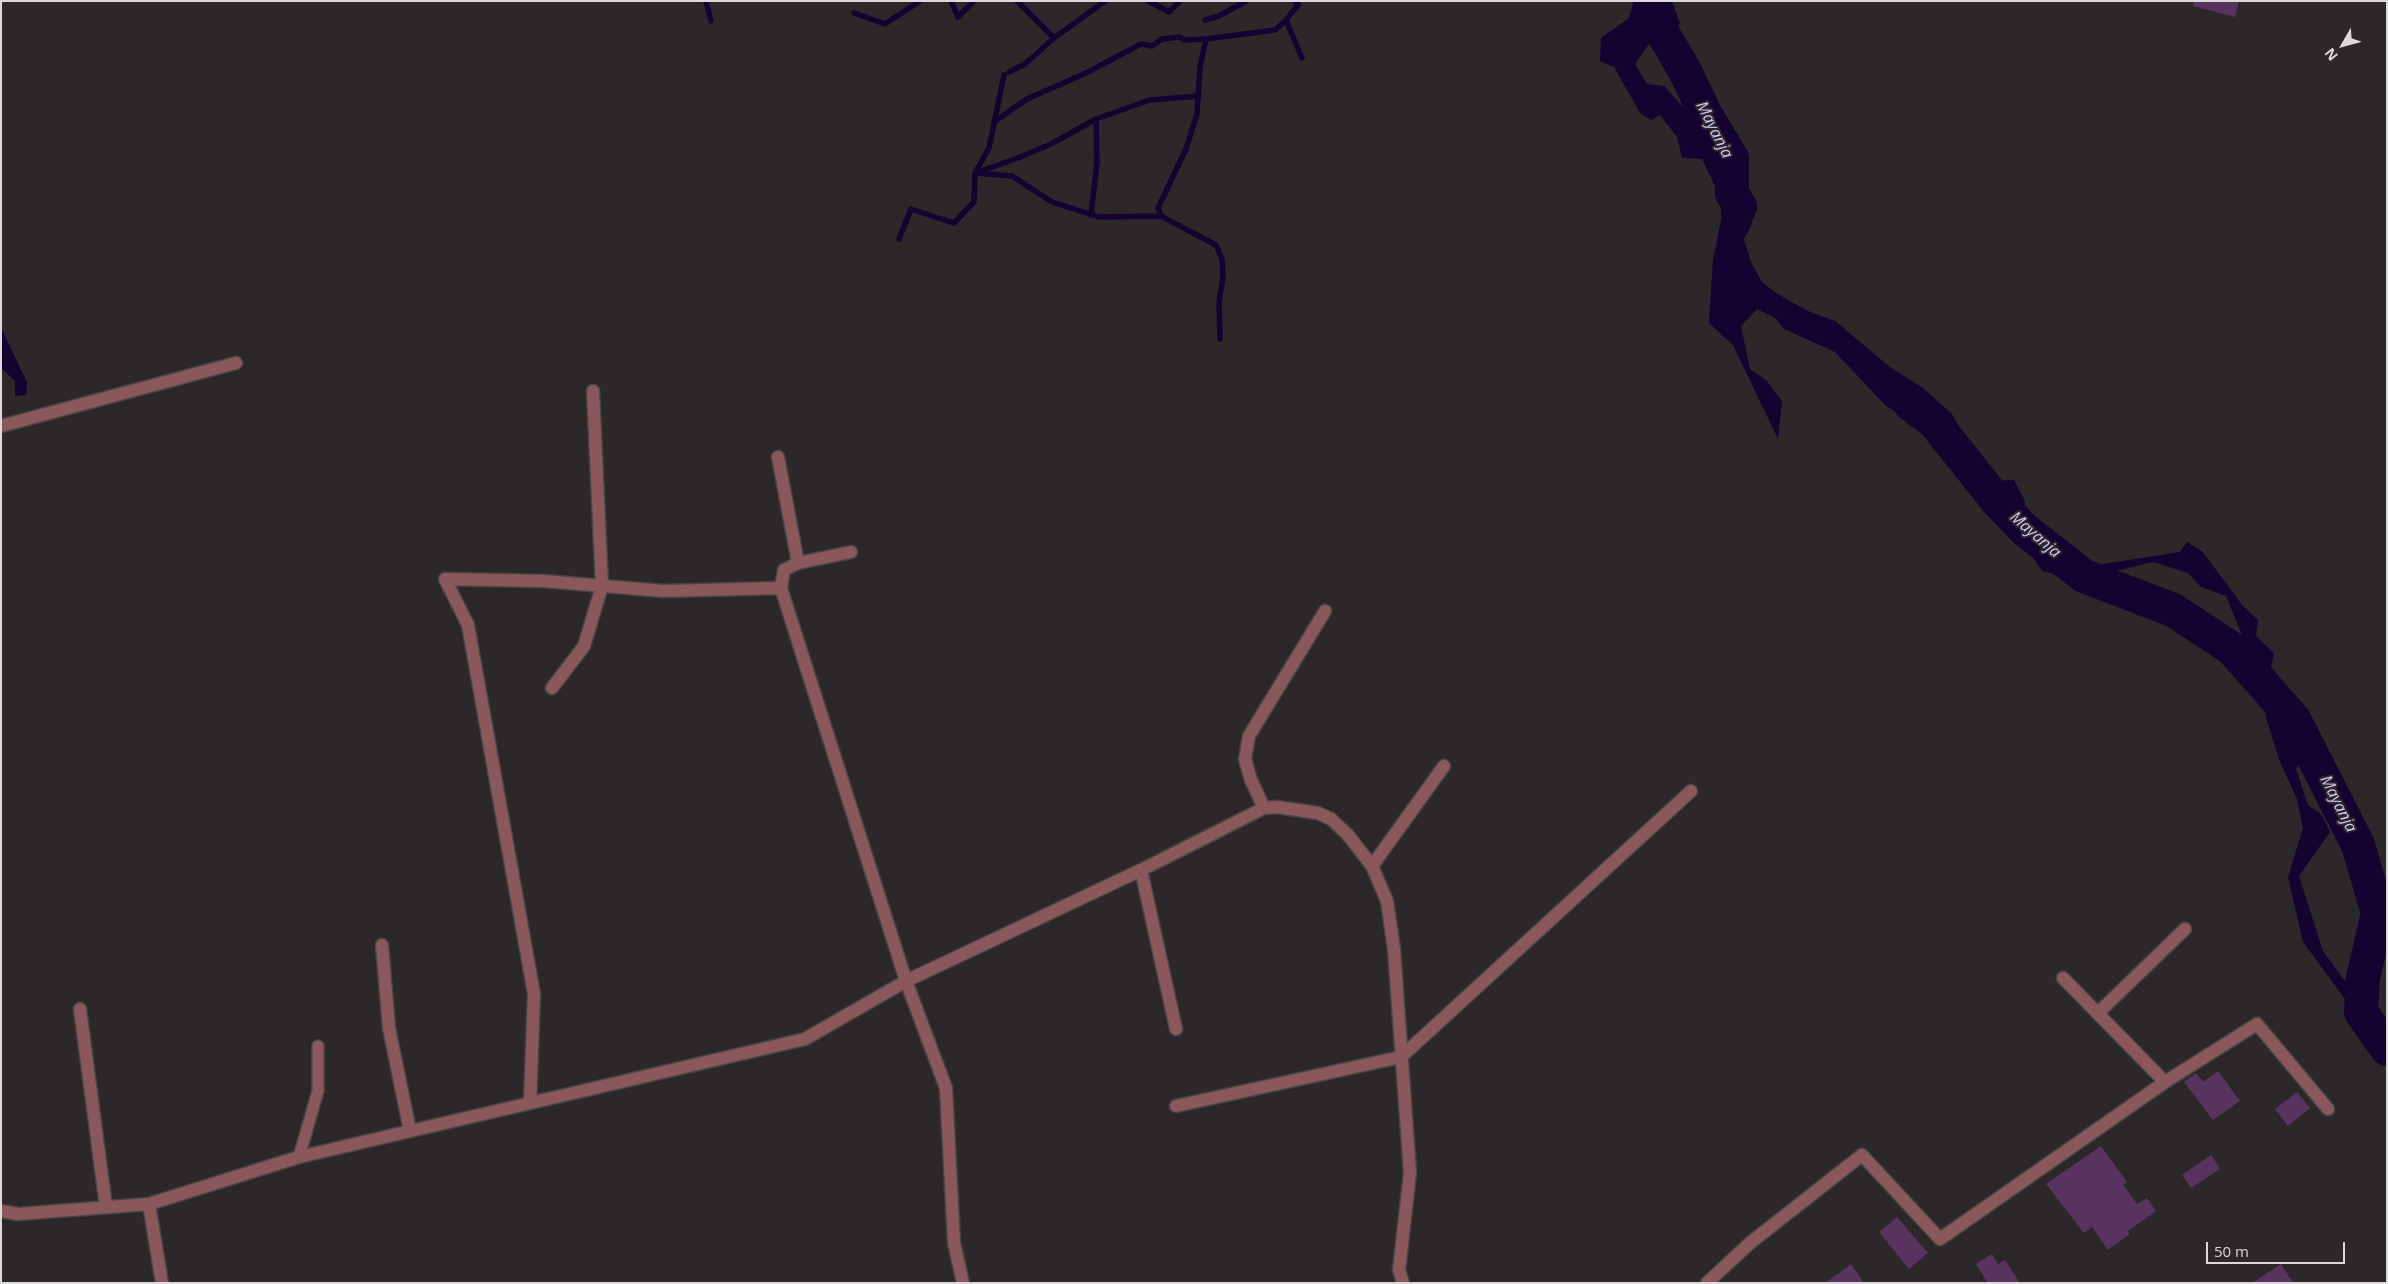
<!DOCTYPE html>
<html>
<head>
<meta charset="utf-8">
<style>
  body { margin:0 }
  #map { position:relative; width:2388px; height:1284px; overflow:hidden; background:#2c282a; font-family:"Open Sans",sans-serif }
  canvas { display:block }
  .frame { position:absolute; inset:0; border:2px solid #dbd9da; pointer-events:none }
  .north { position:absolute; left:2318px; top:20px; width:50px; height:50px; -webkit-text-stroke:4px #2c282a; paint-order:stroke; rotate:232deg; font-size:14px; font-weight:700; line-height:20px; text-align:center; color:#dbd9da }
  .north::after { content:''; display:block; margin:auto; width:18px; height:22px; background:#dbd9da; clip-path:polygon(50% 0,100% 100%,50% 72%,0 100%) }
  .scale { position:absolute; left:2206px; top:1242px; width:139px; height:22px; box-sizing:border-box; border:2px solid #dbd9da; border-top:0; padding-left:6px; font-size:15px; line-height:18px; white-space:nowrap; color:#dbd9da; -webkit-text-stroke:4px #2c282a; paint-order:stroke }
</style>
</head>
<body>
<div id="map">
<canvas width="2388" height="1284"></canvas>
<div class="frame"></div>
<div class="north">N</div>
<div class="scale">50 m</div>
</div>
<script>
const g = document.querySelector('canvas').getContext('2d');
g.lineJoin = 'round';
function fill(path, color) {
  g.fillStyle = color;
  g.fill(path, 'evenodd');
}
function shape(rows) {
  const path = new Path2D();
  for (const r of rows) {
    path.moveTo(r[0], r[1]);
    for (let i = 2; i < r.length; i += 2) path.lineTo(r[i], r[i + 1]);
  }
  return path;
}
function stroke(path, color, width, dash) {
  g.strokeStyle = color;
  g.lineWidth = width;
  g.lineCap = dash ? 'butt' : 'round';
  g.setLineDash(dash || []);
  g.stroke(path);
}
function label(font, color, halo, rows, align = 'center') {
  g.font = font + ' "Open Sans",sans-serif';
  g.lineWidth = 4;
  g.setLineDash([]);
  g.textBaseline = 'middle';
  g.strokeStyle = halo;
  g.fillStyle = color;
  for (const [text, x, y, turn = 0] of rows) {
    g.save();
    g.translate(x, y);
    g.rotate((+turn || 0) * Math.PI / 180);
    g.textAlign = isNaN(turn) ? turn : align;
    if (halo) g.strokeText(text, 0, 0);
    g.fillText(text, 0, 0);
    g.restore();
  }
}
const water = shape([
  [1631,1,1672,1,1680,24,1648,45,1635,64,1647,84,1664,86,1701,127,1756,200,1751,226,1744,239,1751,262,1762,282,1776,293,1808,311,1835,321,1890,367,1923,388,1952,414,1988,481,2014,480,2025,501,2024,513,2053,560,2090,566,2180,552,2187,542,2202,551,2243,606,2258,620,2256,636,2274,653,2270,672,2305,752,2296,769,2308,805,2322,815,2330,832,2299,876,2323,951,2353,992,2365,1001,2387,1034,2387,1056,2303,942,2288,877,2303,828,2297,799,2280,762,2266,718,2263,687,2226,596,2201,587,2188,573,2153,562,2078,580,2042,571,2015,531,1992,519,1978,501,1971,458,1956,439,1920,427,1886,406,1835,352,1784,329,1775,318,1757,309,1741,326,1750,369,1766,380,1782,401,1778,439,1733,345,1709,323,1713,260,1724,205,1702,159,1682,158,1677,137,1660,115,1651,120,1640,113,1614,67,1600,61,1601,38,1629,18,1633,4],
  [1,328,27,382,26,395,15,396,15,381,1,368]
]);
const stream = shape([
  [706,1,711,21],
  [951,1,958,17,974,1],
  [1017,1,1054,38,1105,1],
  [1148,1,1169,12,1180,1],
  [1295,1,1298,5,1286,20,1302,58],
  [854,13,885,24,920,1],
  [1205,20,1219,16,1246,1],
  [1206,39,1200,67,1197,114,1186,149,1158,208,1161,216,1216,245,1222,259,1223,277,1219,302,1220,339],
  [1009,72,1025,64,1054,38],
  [994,122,1027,99,1086,73,1141,44,1152,46,1162,39,1179,37,1185,40,1206,39,1275,30,1286,20],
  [1091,215,1097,162,1096,119],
  [1161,216,1099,217,1052,202,1012,176,975,173,1018,158,1053,143,1096,119,1150,100,1199,96],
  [899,239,911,209,954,223,974,202,975,173,989,148,1004,75]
]);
const river = shape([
  [1651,1,1654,18,1685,71,1706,115,1732,158,1732,193,1740,207,1738,211],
  [1910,404,1934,422,1997,501,2025,530,2084,576,2173,610,2231,648,2294,719,2358,845,2378,913,2363,978,2361,1012,2387,1049]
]);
const building = shape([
  [2194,1,2239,1,2235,17,2193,6],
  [2218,1071,2240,1101,2213,1120,2184,1082,2196,1073,2203,1082],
  [2297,1092,2310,1108,2288,1126,2275,1109],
  [2101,1146,2127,1182,2123,1185,2137,1204,2147,1198,2156,1211,2128,1231,2130,1234,2108,1250,2092,1227,2084,1233,2046,1184],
  [2211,1155,2220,1169,2191,1188,2182,1175],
  [1897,1217,1928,1253,1909,1269,1879,1232],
  [1992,1254,1998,1264,2005,1260,2020,1283,1988,1283,1976,1264],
  [1851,1264,1864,1283,1825,1283],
  [2281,1264,2293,1283,2252,1283]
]);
const lane = shape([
  [299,1157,318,1091,318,1046]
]);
const street = shape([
  [1,426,236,363],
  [778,457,798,563],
  [851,552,798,563,784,570,781,588,906,981,946,1088,954,1243,963,1283],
  [552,688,584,646,602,586,593,391],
  [1264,808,1251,780,1245,759,1249,736,1325,611],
  [1372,866,1444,766],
  [1141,870,1176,1029],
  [382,945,389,1028,410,1131],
  [2063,978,2165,1082],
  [80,1009,106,1207],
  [2098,1013,2185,929],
  [530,1103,534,994,468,625,445,579,543,581,663,591,781,588],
  [1176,1106,1401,1057,1691,791],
  [149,1204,162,1283],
  [1,1211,18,1214,149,1204,299,1157,805,1039,906,981,1141,870,1264,808,1277,807,1318,813,1331,819,1348,835,1372,866,1387,901,1394,949,1410,1173,1399,1270,1403,1283],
  [1707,1283,1750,1243,1862,1155,1940,1239,2165,1082,2257,1024,2328,1109]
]);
const waterNames = [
  ["Mayanja",1714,130,63],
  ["Mayanja",2035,535,41],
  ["Mayanja",2338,804,63]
];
fill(water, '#140231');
stroke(stream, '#140231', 5.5);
stroke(river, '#140231', 34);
fill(building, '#593360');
stroke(lane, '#484446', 14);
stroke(street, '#484446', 15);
stroke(lane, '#8a585a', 11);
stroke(street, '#8a585a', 12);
label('italic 16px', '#d1c7fa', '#2c282a', waterNames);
</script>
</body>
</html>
